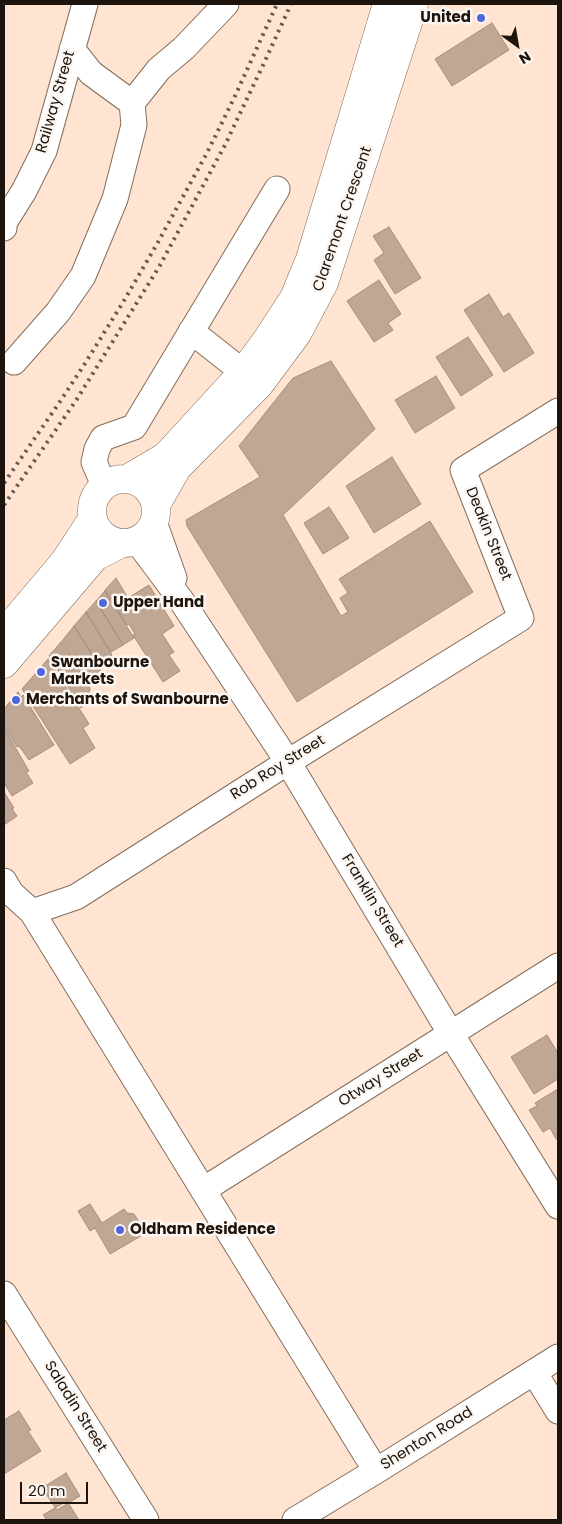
<!DOCTYPE html>
<html>
<head>
<meta charset="utf-8">
<style>
  body { margin:0 }
  #map { position:relative; width:562px; height:1524px; overflow:hidden; background:#ffe5d1; font-family:Poppins,sans-serif }
  canvas { display:block }
  .frame { position:absolute; inset:0; border:5px solid #1c140d; pointer-events:none }
  .north { position:absolute; left:492px; top:20px; width:50px; height:50px; -webkit-text-stroke:4px #fcf7f2; paint-order:stroke; rotate:148deg; font-size:14px; font-weight:700; line-height:20px; text-align:center; color:#1c140d }
  .north::after { content:''; display:block; margin:auto; width:18px; height:22px; background:#1c140d; clip-path:polygon(50% 0,100% 100%,50% 72%,0 100%) }
  .scale { position:absolute; left:20px; top:1482px; width:68px; height:22px; box-sizing:border-box; border:2px solid #1c140d; border-top:0; padding-left:6px; font-size:15px; line-height:18px; white-space:nowrap; color:#1c140d; -webkit-text-stroke:4px #fcf7f2; paint-order:stroke }
</style>
</head>
<body>
<div id="map">
<canvas width="562" height="1524"></canvas>
<div class="frame"></div>
<div class="north">N</div>
<div class="scale">20 m</div>
</div>
<script>
const g = document.querySelector('canvas').getContext('2d');
g.lineJoin = 'round';
function fill(path, color) {
  g.fillStyle = color;
  g.fill(path, 'evenodd');
}
function shape(rows) {
  const path = new Path2D();
  for (const r of rows) {
    if (r.length === 3) {
      path.moveTo(r[0] + r[2], r[1]);
      path.arc(r[0], r[1], r[2], 0, 2 * Math.PI);
      continue;
    }
    path.moveTo(r[0], r[1]);
    for (let i = 2; i < r.length; i += 2) path.lineTo(r[i], r[i + 1]);
  }
  return path;
}
function stroke(path, color, width, dash) {
  g.strokeStyle = color;
  g.lineWidth = width;
  g.lineCap = dash ? 'butt' : 'round';
  g.setLineDash(dash || []);
  g.stroke(path);
}
function label(font, color, halo, rows, align = 'center') {
  g.font = font + ' Poppins,sans-serif';
  g.lineWidth = 5;
  g.setLineDash([]);
  g.textBaseline = 'middle';
  g.strokeStyle = halo;
  g.fillStyle = color;
  for (const [text, x, y, turn = 0] of rows) {
    g.save();
    g.translate(x, y);
    g.rotate((+turn || 0) * Math.PI / 180);
    g.textAlign = isNaN(turn) ? turn : align;
    if (halo) g.strokeText(text, 0, 0);
    g.fillText(text, 0, 0);
    g.restore();
  }
}
const building = shape([
  [492,23,509,50,452,86,435,59,492,23],
  [389,227,421,278,395,294,374,260,384,253,373,236,389,227],
  [379,280,401,314,388,323,393,330,374,342,347,301,379,280],
  [489,294,503,317,509,313,534,353,504,372,464,310,489,294],
  [468,337,493,375,461,396,436,357,468,337],
  [331,361,375,429,283,515,341,616,348,612,340,598,348,593,339,579,430,521,473,592,297,702,187,526,186,520,260,477,239,446,293,378,331,361],
  [436,376,455,408,415,433,395,400,436,376],
  [392,457,421,504,374,533,346,486,392,457],
  [329,507,349,538,323,554,304,523,329,507],
  [116,578,128,598,149,585,174,626,162,634,174,652,169,655,180,671,163,682,133,635,135,634,129,624,127,625,105,590,116,578],
  [105,591,134,638,123,645,96,601,105,591],
  [96,601,123,645,111,652,86,612,96,601],
  [86,612,112,655,98,663,74,626,86,612],
  [74,626,101,670,86,680,62,641,74,626],
  [61,642,90,688,87,703,81,708,49,656,61,642],
  [48,659,89,724,83,728,95,748,70,764,22,689,48,659],
  [18,692,21,697,23,695,54,745,29,760,19,746,17,747,4,726,4,709,18,692],
  [4,728,29,771,26,772,33,783,12,796,4,783,4,728],
  [4,792,14,808,12,809,17,816,4,825,4,792],
  [547,1035,558,1053,558,1079,534,1094,511,1057,547,1035],
  [558,1089,558,1139,556,1139,550,1128,543,1132,529,1110,537,1106,535,1103,558,1089],
  [90,1204,102,1223,124,1209,127,1213,134,1214,146,1233,110,1254,95,1228,90,1231,78,1211,90,1204],
  [19,1411,31,1430,28,1431,41,1451,4,1474,4,1420,19,1411],
  [66,1473,80,1496,57,1510,42,1488,66,1473],
  [67,1501,79,1520,47,1520,43,1515,67,1501]
]);
const minor = shape([
  [132,103,159,69,184,48,226,4],
  [4,228,4,223,24,191,44,151,85,4],
  [191,331,243,372],
  [14,362,58,312,83,276,115,199,134,125,132,103,91,73,72,49],
  [106,484,100,476,94,462,97,449,103,438,134,427,277,189],
  [154,522,174,578],
  [137,541,181,600,288,762,451,1034,558,1206],
  [4,881,11,893,32,912,376,1471],
  [32,912,76,897,288,762,521,618,463,470,558,411],
  [203,1190,558,966],
  [4,1294,146,1520],
  [534,1372,558,1411],
  [295,1520,376,1471,558,1357]
]);
const major = shape([
  [124,511,32],
  [127,479,166,456,243,372,268,338,294,298,310,259,387,4],
  [156,505,177,468,259,385,297,334,324,283,414,4],
  [4,633,64,562,93,518],
  [4,664,95,557,122,543]
]);
const rail = shape([
  [4,483,59,403,84,365,122,304,157,244,208,151,235,96,277,4],
  [4,505,77,399,159,267,225,145,265,61,291,4]
]);
const markers = [
  [481,18,5,"#5067dc"],
  [103,603,5,"#5067dc"],
  [41,672,5,"#5067dc"],
  [16,700,5,"#5067dc"],
  [120,1230,5,"#5067dc"]
];
const poiNames = [
  ["United",471,18,"right"],
  ["Upper Hand",113,603],
  ["Swanbourne",51,663],
  ["Markets",51,680],
  ["Merchants of Swanbourne",26,700],
  ["Oldham Residence",130,1230]
];
const streetNames = [
  ["Railway Street",56,102,-74],
  ["Claremont Crescent",343,219,-71],
  ["Deakin Street",488,534,68],
  ["Rob Roy Street",278,768,-32],
  ["Franklin Street",372,901,59],
  ["Otway Street",381,1078,-32],
  ["Saladin Street",75,1407,58],
  ["Shenton Road",427,1439,-32]
];
fill(building, '#bfa793');
stroke(building, '#a58e7b', 1);
stroke(minor, '#846d5b', 27);
stroke(major, '#846d5b', 29);
stroke(minor, '#fff', 25);
stroke(major, '#fff', 28);
stroke(rail, '#685a4e', 4, [2.5, 5]);
for (const [x, y, r, color] of markers) {
  const dot = new Path2D();
  dot.arc(x, y, r, 0, 2 * Math.PI);
  g.fillStyle = color;
  g.fill(dot);
  stroke(dot, '#fcf7f2', 2);
}
label('bold 15px', '#1c140d', '#fcf7f2', poiNames, 'left');
label('15px', '#1c140d', '#fcf7f2', streetNames);
</script>
</body>
</html>
